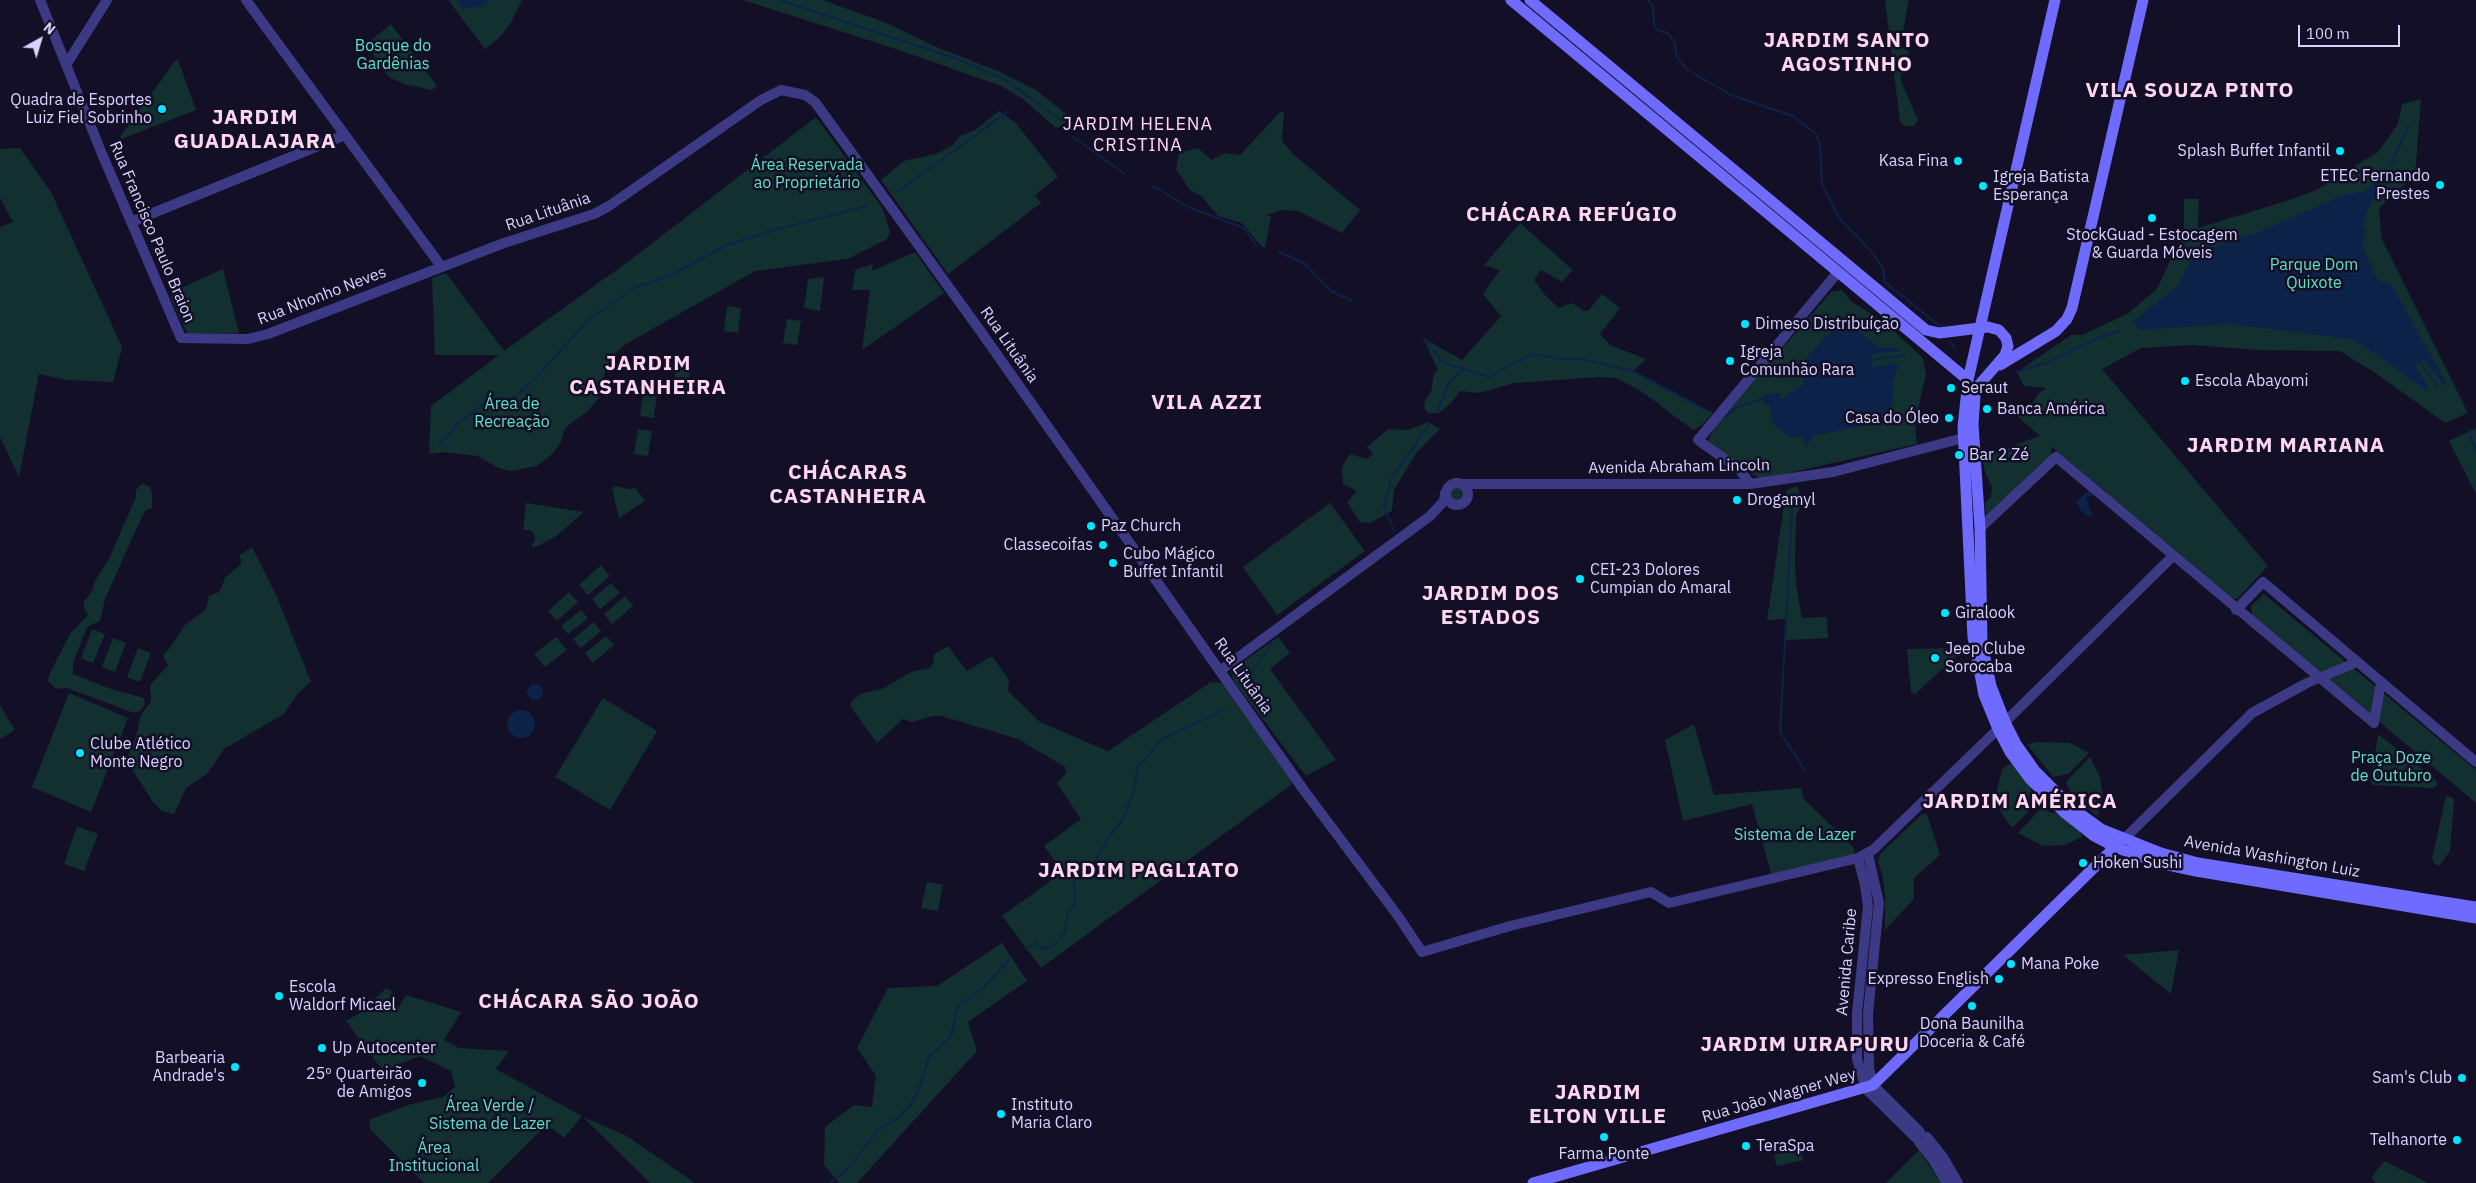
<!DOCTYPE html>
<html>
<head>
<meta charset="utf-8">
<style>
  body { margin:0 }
  #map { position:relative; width:2476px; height:1183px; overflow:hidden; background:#130f26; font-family:"IBM Plex Sans",sans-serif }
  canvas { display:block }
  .north { position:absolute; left:15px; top:15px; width:50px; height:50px; -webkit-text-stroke:4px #130f26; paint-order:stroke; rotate:39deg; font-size:14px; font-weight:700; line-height:20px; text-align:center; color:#d9d4ff }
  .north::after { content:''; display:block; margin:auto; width:18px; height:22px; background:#d9d4ff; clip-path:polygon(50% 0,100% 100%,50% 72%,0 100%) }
  .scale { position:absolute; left:2298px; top:25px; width:102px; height:22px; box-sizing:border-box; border:2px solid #d9d4ff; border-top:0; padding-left:6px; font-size:15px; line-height:18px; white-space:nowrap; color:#d9d4ff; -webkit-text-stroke:4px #130f26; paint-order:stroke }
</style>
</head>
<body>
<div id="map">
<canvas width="2476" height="1183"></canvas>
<div class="north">N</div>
<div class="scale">100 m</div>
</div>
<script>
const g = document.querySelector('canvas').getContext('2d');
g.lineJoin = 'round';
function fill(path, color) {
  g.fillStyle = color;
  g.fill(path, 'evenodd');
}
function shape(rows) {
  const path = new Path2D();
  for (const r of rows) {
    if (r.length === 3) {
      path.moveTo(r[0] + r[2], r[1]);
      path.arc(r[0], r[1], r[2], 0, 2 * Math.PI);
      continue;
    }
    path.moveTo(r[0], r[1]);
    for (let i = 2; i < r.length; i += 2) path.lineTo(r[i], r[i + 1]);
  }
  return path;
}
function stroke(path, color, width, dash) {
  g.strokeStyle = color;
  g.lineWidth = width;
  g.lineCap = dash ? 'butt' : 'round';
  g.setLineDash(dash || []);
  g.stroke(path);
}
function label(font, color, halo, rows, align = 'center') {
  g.font = font + ' "IBM Plex Sans",sans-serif';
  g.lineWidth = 5;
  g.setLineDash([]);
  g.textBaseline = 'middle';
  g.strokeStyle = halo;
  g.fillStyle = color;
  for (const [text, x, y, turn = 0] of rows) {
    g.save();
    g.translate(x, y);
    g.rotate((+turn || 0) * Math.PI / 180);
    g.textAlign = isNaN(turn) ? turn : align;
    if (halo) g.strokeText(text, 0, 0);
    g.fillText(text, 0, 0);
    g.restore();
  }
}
const green = shape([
  [448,0,522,0,512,21,500,37,485,49],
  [743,0,823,0,847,9,887,23,934,46,998,71,1036,90,1071,118,1058,128,1055,127,1023,99,1001,86,899,50],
  [1885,0,1909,0,1900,46,1909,52,1900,78,1918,120,1914,126,1904,126,1900,122],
  [391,24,437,86,432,90,404,84,389,77,376,62,370,41],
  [178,60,196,110,121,139,120,137,175,61],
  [2421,99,2415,175,2379,208,2381,237,2468,413,2445,423,2377,374,2340,351,2258,350,2193,345,2141,348,2102,369,2268,566,2237,599,2232,598,2052,447,2051,455,1986,517,1985,503,1991,497,1992,487,1985,472,1983,460,1986,455,2040,436,2008,408,2033,403,2038,394,2046,388,2024,386,2017,372,2071,335,2082,335,2127,314,2157,289,2184,231,2184,199,2199,199,2198,228,2296,198,2318,189,2379,151,2398,124,2402,104],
  [999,111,1016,123,1058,177,1035,195,1041,203,948,274,881,180,904,161,936,154,953,145,960,136,975,130],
  [1280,112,1284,112,1282,141,1293,154,1360,210,1342,233,1298,211,1281,210,1267,215,1271,217,1265,248,1261,246,1242,223,1218,216,1201,196,1190,190,1176,169,1179,153,1198,148,1212,160,1225,153,1240,155],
  [816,117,883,209,890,232,887,239,847,259,755,271,626,344,612,356,606,367,599,398,589,410,565,428,561,442,552,454,537,466,511,471,498,468,478,456,443,452,429,454,431,406,499,355,435,355,432,278,446,273,504,351,633,258],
  [20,148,51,192,122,347,113,382,67,380,39,374,19,477,0,437,0,227,13,222,0,198,0,149],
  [1520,223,1573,270,1562,282,1541,270,1534,280,1546,296,1559,308,1572,303,1584,311,1588,311,1602,294,1620,308,1600,334,1610,345,1646,359,1633,371,1713,413,1701,426,1693,430,1641,391,1616,378,1599,377,1515,383,1479,393,1460,391,1452,402,1439,413,1428,413,1424,408,1425,400,1431,392,1434,373,1438,370,1423,338,1462,360,1501,316,1483,294,1500,270,1484,265],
  [915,252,944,293,862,350,870,290,852,290,855,270,873,264,872,271],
  [223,269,239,333,187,333,171,299,172,292],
  [824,277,820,311,804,308,808,279],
  [1842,290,1851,301,1884,322,1923,358,1926,374,1915,423,1917,444,1762,479,1750,473,1708,441,1714,427,1831,292],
  [727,306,741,308,738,333,724,331],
  [787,319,801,321,797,345,783,343],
  [676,369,690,371,686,396,672,394],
  [643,391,657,393,654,418,640,416],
  [1428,422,1440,429,1417,452,1394,490,1392,511,1370,523,1360,522,1347,502,1357,491,1343,484,1342,467,1350,454,1367,459,1373,454,1367,447,1388,429,1408,430],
  [2476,428,2476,494,2449,441],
  [638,429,652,431,648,456,634,454],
  [144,484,150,487,152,493,152,508,146,510,139,523,105,599,100,621,87,627,73,663,73,674,111,689,144,698,145,704,141,710,134,713,67,688,56,689,48,681,49,675,70,634,88,615,84,608,84,601,92,592,94,583,109,559,136,497,136,490,140,485],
  [615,486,629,489,635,488,645,501,619,518,612,488],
  [1796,486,1798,488,1803,502,1796,516,1795,562,1796,584,1802,618,1827,617,1828,638,1786,640,1786,619,1767,620,1786,491],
  [1457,494,8],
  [526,503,584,512,555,537,533,548,532,544,535,540,534,533,529,530,523,530],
  [1330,503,1365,551,1277,615,1243,567],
  [252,547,277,597,311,682,298,693,284,714,224,749,207,774,186,788,174,814,162,811,153,802,126,760,136,737,141,715,151,701,150,685,168,665,163,655,172,645,185,625,206,609,209,596,220,591,225,578,241,564,240,555],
  [601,565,610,576,588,595,579,585],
  [611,583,620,593,600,609,592,599],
  [569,592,578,602,557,621,548,611],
  [2264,594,2476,770,2476,803,2252,615,2251,606],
  [625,596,633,606,612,624,604,614],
  [581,610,588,618,568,634,561,626],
  [594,622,601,631,581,648,573,639],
  [92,629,105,634,93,663,81,658],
  [606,636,614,645,593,663,585,653],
  [556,637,567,650,545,667,534,654],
  [1278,637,1290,653,1270,669,1336,760,1306,776,1235,683,1231,673,1233,669],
  [113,638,126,643,115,672,102,667],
  [948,646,967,671,992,656,1009,680,1008,691,1040,722,1108,751,1211,682,1222,683,1292,781,1291,785,1041,968,1002,916,1063,872,1044,846,1081,819,1057,783,1066,773,1065,767,1018,739,941,716,933,716,912,722,903,719,877,743,850,706,853,699,863,693,882,689,911,672,929,668,934,662,933,655],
  [138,648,151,653,140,682,127,677],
  [1957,648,1959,654,1915,694,1911,692,1907,649],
  [69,693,128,718,91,812,32,787],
  [603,698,657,731,610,810,555,777],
  [0,705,15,730,0,739],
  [1694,724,1714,795,1801,788,1804,799,1853,847,1855,852,1852,855,1771,874,1752,804,1683,821,1665,740],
  [2378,734,2433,777,2437,782,2437,786,2433,788,2373,785,2371,782],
  [2038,742,2070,743,2089,753,2068,774,2053,777,2027,744],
  [2090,757,2100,777,2103,796,2097,816,2081,803,2070,791,2066,782],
  [2011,763,2031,787,2032,796,2037,803,2013,827,2008,823,2000,810,1996,794,2002,769],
  [2446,796,2452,797,2454,800,2450,851,2439,866,2435,864,2432,859],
  [2042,807,2049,812,2060,814,2080,831,2082,837,2065,845,2043,846,2018,833],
  [1922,814,1927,814,1940,855,1914,878,1914,899,1885,930,1885,895,1882,873,1878,863,1880,854],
  [77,826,98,834,84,871,64,864],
  [927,882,943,885,938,911,921,908],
  [1002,943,1027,981,968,1022,977,1051,857,1183,839,1183,824,1165,825,1127,854,1105,872,1107,876,1076,857,1048,888,988,937,986],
  [2179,950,2171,994,2123,955],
  [386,988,392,991,387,1003,399,1007,406,995,461,1012,444,1040,459,1048,509,1051,496,1069,582,1116,564,1138,553,1129,544,1127,488,1183,424,1183,371,1130,369,1123,371,1119,411,1104,443,1097,455,1087,451,1071,420,1056,383,1071,346,1021,360,1013],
  [583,1117,627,1136,695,1183,650,1183],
  [1801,1149,1803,1160,1777,1166,1774,1155],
  [1919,1150,1941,1183,1886,1183],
  [2384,1161,2428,1183,2376,1183,2372,1179,2373,1175]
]);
const water = shape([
  [457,0,489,0,485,5,469,8,463,8,456,2],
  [2374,183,2380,187,2367,211,2363,227,2365,232,2363,247,2377,279,2392,286,2447,384,2444,385,2423,359,2415,365,2430,391,2426,391,2379,356,2351,339,2230,324,2139,330,2133,322,2178,285,2191,260,2205,250,2261,231,2341,196,2362,192],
  [1839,322,1850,325,1880,348,1899,348,1899,351,1870,354,1873,367,1899,363,1894,381,1892,405,1886,418,1875,424,1813,436,1807,446,1802,442,1803,436,1791,438,1772,423,1770,406,1764,404,1762,399,1763,395,1781,393,1779,399,1782,399,1803,384,1801,367,1809,355],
  [2089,491,2094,496,2086,497,2092,515,2089,517,2081,511,2076,501],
  [535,692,8],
  [521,724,14]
]);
const stream = shape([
  [780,0,957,59,1004,79,1061,120],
  [1648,0,1653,6,1654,24,1657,30,1668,33,1675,43,1676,55,1686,69,1731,95,1793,116,1816,134,1820,144,1822,184,1840,219,1870,250,1883,268,1885,282,1941,327],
  [1073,137,1125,174],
  [2391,165,2408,126],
  [1153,186,1188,207,1244,228,1257,246],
  [899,191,1007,112],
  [1279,252,1304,263,1331,291,1352,301],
  [1423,338,1444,363,1490,377,1512,364,1534,354,1559,359,1581,359,1633,371,1708,411],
  [1950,341,1955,349],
  [1871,360,1905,355],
  [2419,361,2438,387],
  [2017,372,2049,362,2098,338,2120,331],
  [1437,411,1449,382,1463,370],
  [1725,417,1737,407,1762,399],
  [2468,429,2476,452],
  [440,445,458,423,482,405,514,398,536,378,588,320,634,288,671,275,727,245,778,229,867,206],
  [1793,493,1780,732,1806,772],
  [1394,531,1384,506,1391,479,1429,424],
  [1247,679,1272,643],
  [1026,949,1036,943,1043,950,1055,944,1064,934,1068,912,1075,904,1074,882,1092,866,1111,834,1122,821,1135,787,1137,767,1146,759,1161,740,1225,709],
  [829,1183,844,1173,879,1129,898,1118,911,1104,918,1091,929,1057,951,1036,958,1005,984,987,1009,960]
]);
const tertiary = shape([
  [40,0,102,154,181,338,248,339,268,334,504,243,594,214,609,206,761,100,781,90,805,95,815,102,979,329,1303,789,1398,916,1422,952,1510,926,1651,892,1669,903,1858,858,1873,850,1998,729],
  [246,0,441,266],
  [66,65,107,0],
  [131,222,345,135],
  [1457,494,11],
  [1463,484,1750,484,1833,472,1971,436],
  [1750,484,1740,470,1698,440,1838,272],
  [1980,528,2056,457,2374,723,2381,682],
  [2236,610,2263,582,2476,762],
  [1221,670,1430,516,1444,501,1445,493],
  [2005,722,2173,556],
  [2124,839,2252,713,2307,683,2357,662],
  [1868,854,1879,903,1868,1014,1869,1068,1873,1085,1920,1132],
  [1858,858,1865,885,1868,906,1857,1013,1857,1059,1866,1089,1916,1138],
  [1927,1137,1943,1157,1958,1183],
  [1919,1142,1932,1158,1947,1183]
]);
const secondary = shape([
  [1511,0,1968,380],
  [1530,0,1926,330,1939,333,1988,327,1999,330,2006,338,2008,346,2005,355,1979,385,1975,395,1973,424,1980,528,1982,644,1991,686,2005,722,2016,744,2035,771,2072,808,2101,829,2161,853,2198,863,2476,907],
  [2055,0,1968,380,1963,427,1973,637,1984,695,1998,729,2010,752,2030,779,2065,813,2094,836,2115,847,2159,863,2196,871,2476,918],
  [2000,365,2056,331,2067,319,2072,308,2143,0],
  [1533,1183,1873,1085,2118,844]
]);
const markers = [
  [162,109,5,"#00e5ff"],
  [2340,151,5,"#00e5ff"],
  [1958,161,5,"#00e5ff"],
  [2440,185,5,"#00e5ff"],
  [1983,186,5,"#00e5ff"],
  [2152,218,5,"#00e5ff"],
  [1745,324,5,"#00e5ff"],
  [1730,361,5,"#00e5ff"],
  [2185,381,5,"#00e5ff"],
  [1951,388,5,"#00e5ff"],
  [1987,409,5,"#00e5ff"],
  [1949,418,5,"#00e5ff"],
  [1959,455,5,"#00e5ff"],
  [1737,500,5,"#00e5ff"],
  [1091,526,5,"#00e5ff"],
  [1103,545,5,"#00e5ff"],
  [1113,563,5,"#00e5ff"],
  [1580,579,5,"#00e5ff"],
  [1945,613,5,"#00e5ff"],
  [1935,658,5,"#00e5ff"],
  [80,753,5,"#00e5ff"],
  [2083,863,5,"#00e5ff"],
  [2011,964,5,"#00e5ff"],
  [1999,979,5,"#00e5ff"],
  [279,996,5,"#00e5ff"],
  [1972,1006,5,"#00e5ff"],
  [322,1048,5,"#00e5ff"],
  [235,1067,5,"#00e5ff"],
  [2462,1078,5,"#00e5ff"],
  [422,1083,5,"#00e5ff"],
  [1001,1114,5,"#00e5ff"],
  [1604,1137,5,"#00e5ff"],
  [2457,1140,5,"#00e5ff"],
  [1746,1146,5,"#00e5ff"]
];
const parkNames = [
  ["Bosque do",393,46],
  ["Gardênias",393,64],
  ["Área Reservada",807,165],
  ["ao Proprietário",807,183],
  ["Parque Dom",2314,265],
  ["Quixote",2314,283],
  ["Área de",512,404],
  ["Recreação",512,422],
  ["Praça Doze",2391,758],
  ["de Outubro",2391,776],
  ["Sistema de Lazer",1795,835],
  ["Área Verde /",490,1106],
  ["Sistema de Lazer",490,1124],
  ["Área",434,1148],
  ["Institucional",434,1166]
];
const poiNames = [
  ["Quadra de Esportes",152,100,"right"],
  ["Luiz Fiel Sobrinho",152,118,"right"],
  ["Splash Buffet Infantil",2330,151,"right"],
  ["Kasa Fina",1948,161,"right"],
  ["ETEC Fernando",2430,176,"right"],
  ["Prestes",2430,194,"right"],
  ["Igreja Batista",1993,177],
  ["Esperança",1993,195],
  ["StockGuad - Estocagem",2152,235,"center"],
  ["& Guarda Móveis",2152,253,"center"],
  ["Dimeso Distribuíção",1755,324],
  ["Igreja",1740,352],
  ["Comunhão Rara",1740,370],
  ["Escola Abayomi",2195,381],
  ["Seraut",1961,388],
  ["Banca América",1997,409],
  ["Casa do Óleo",1939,418,"right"],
  ["Bar 2 Zé",1969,455],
  ["Drogamyl",1747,500],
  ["Paz Church",1101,526],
  ["Classecoifas",1093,545,"right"],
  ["Cubo Mágico",1123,554],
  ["Buffet Infantil",1123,572],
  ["CEI-23 Dolores",1590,570],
  ["Cumpian do Amaral",1590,588],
  ["Giralook",1955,613],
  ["Jeep Clube",1945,649],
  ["Sorocaba",1945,667],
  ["Clube Atlético",90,744],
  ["Monte Negro",90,762],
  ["Hoken Sushi",2093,863],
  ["Mana Poke",2021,964],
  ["Expresso English",1989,979,"right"],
  ["Escola",289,987],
  ["Waldorf Micael",289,1005],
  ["Dona Baunilha",1972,1024,"center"],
  ["Doceria & Café",1972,1042,"center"],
  ["Up Autocenter",332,1048],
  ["Barbearia",225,1058,"right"],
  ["Andrade's",225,1076,"right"],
  ["25º Quarteirão",412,1074,"right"],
  ["de Amigos",412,1092,"right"],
  ["Sam's Club",2452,1078,"right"],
  ["Instituto",1011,1105],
  ["Maria Claro",1011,1123],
  ["Telhanorte",2447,1140,"right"],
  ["TeraSpa",1756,1146],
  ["Farma Ponte",1604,1154,"center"]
];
const streetNames = [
  ["Rua Lituânia",548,212,-19],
  ["Rua Francisco Paulo Braion",152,232,67],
  ["Rua Nhonho Neves",322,296,-21],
  ["Rua Lituânia",1009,345,55],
  ["Avenida Abraham Lincoln",1679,467,-1],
  ["Rua Lituânia",1243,676,55],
  ["Avenida Washington Luiz",2272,857,10],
  ["Avenida Caribe",1847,962,-85],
  ["Rua João Wagner Wey",1779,1096,-16]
];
const neighbourhoodNames = [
  ["JARDIM HELENA",1138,125],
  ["CRISTINA",1138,146]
];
const districtNames = [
  ["JARDIM SANTO",1847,41],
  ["AGOSTINHO",1847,65],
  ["VILA SOUZA PINTO",2190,91],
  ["JARDIM",255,118],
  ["GUADALAJARA",255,142],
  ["CHÁCARA REFÚGIO",1572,215],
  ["JARDIM",648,364],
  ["CASTANHEIRA",648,388],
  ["VILA AZZI",1207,403],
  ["JARDIM MARIANA",2286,446],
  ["CHÁCARAS",848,473],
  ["CASTANHEIRA",848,497],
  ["JARDIM DOS",1491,594],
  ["ESTADOS",1491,618],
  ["JARDIM AMÉRICA",2020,802],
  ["JARDIM PAGLIATO",1139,871],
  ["CHÁCARA SÃO JOÃO",589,1002],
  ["JARDIM UIRAPURU",1805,1045],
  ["JARDIM",1598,1093],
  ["ELTON VILLE",1598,1117]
];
fill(green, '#12302f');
fill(water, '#0c2248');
stroke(stream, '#0c2248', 2);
stroke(tertiary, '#3d3a85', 10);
stroke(secondary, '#6f6bff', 11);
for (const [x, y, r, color] of markers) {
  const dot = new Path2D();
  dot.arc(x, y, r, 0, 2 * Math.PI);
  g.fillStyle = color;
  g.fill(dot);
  stroke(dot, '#130f26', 2);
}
label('16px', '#5fe0c0', '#130f26', parkNames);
label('16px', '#d9d4ff', '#130f26', poiNames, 'left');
label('16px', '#d9d4ff', '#130f26', streetNames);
g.letterSpacing = '1px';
label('18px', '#ffd6f0', '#130f26', neighbourhoodNames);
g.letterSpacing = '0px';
g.letterSpacing = '1px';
label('bold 21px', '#ffd6f0', '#130f26', districtNames);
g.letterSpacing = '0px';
</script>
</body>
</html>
